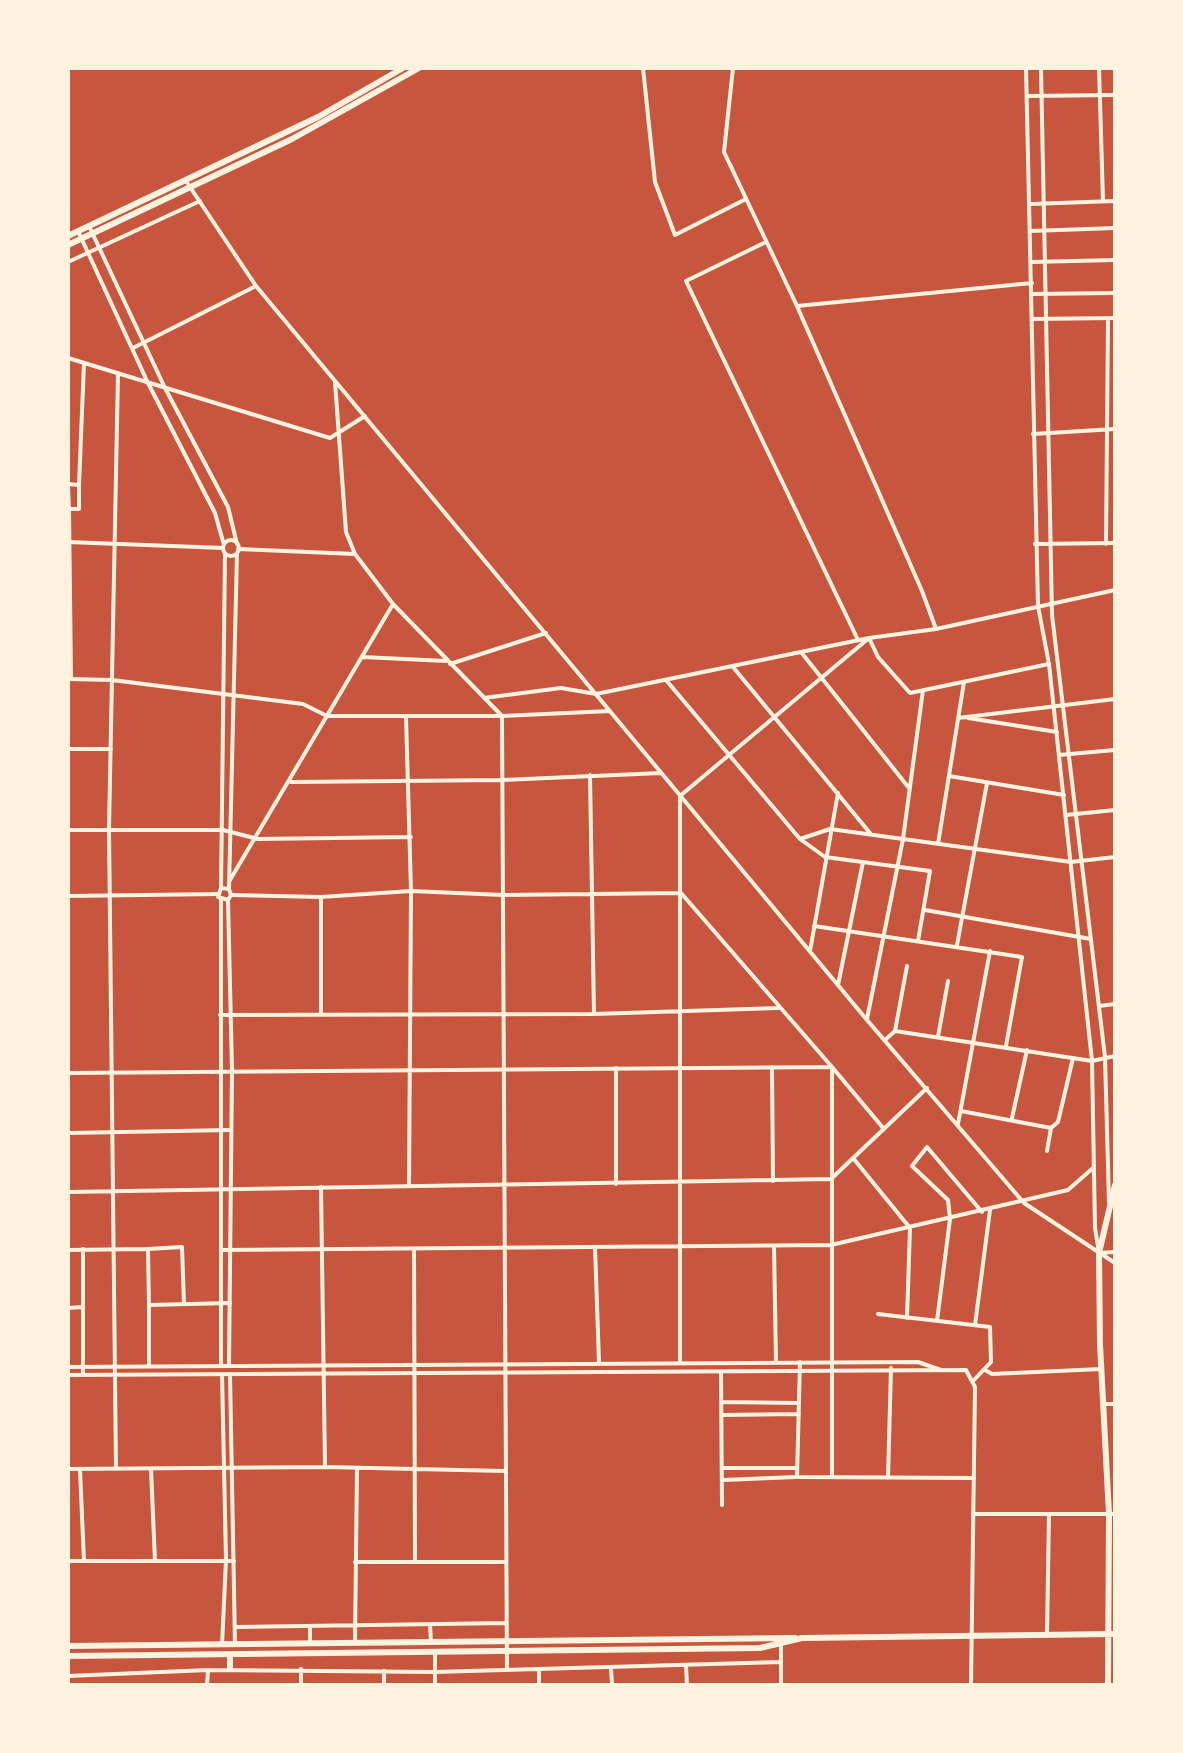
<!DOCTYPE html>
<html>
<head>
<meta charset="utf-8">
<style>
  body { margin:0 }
  #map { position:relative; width:1183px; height:1753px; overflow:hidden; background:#c8553d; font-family:"Varela Round",sans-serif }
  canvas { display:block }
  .frame { position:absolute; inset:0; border:70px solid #fff3e0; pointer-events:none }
</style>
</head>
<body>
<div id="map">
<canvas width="1183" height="1753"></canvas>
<div class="frame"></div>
</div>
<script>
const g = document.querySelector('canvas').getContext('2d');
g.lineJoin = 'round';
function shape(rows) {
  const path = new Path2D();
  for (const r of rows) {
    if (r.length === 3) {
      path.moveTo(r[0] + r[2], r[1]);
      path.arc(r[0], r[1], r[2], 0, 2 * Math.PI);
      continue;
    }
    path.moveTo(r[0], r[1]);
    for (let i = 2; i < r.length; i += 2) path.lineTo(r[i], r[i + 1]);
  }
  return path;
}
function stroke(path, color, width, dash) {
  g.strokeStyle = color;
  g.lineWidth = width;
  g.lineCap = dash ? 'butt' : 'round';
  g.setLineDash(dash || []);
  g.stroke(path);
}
const minor = shape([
  [643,68,655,182,675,235,746,199],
  [733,68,724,152,797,306,922,591,936,629],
  [1099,68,1103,201],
  [1027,96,1115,95],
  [186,181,256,286,867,1020,1024,1203,1115,1263],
  [1031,204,1115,201],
  [1031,231,1115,228],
  [766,242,686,281,858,640],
  [68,262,200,201],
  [1032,294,1115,293],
  [797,306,1032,283],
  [1032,319,1115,318],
  [133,348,256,286],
  [68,358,330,438,365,416],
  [335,382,346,532,355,554,393,604,502,716,507,1670],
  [1033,434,1115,429],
  [68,484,79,485,84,363],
  [68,486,69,509,79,509,79,485],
  [69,509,71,679],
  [68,542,223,548],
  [1035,544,1115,543],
  [1106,544,1108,318],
  [238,549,355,554],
  [801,652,909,788],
  [362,657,446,661],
  [450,664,546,633],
  [733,667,870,833],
  [68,679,112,680,303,704,327,716,502,716,610,711],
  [666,680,800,839,825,857,930,871,918,941],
  [484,698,561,688,596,694,869,638,936,629,1115,590],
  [406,717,411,891,409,1186],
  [958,718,1115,699],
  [968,718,1057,732],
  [68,749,111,749],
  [1059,755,1115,750],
  [590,775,594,1014],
  [949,776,1064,795],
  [291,782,503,780,661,773],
  [1066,815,1115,810],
  [68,830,223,830,258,839,411,837],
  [800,839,830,829,1071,862,1115,857],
  [938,844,964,682],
  [230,880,393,604],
  [231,895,321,897,411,891,503,895,681,893,832,1067,832,1477],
  [68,896,218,894],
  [321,897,321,1013],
  [925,910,1091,939],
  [814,926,1022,957,1006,1046],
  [957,945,987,783],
  [810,951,838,793],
  [838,985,863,862],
  [1099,1006,1115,1004],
  [220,1015,594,1014,779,1008],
  [867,1019,903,839,923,690],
  [895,1031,1092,1061,1115,1056],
  [938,1037,948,981],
  [885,1040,895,1031,907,966],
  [772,1067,773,1181],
  [68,1073,832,1067,884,1129],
  [961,1111,1051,1128],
  [1012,1118,1027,1050],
  [958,1124,990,951],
  [68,1133,230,1130],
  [1047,1151,1051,1128,1058,1122,1073,1058],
  [853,1158,910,1228,907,1318],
  [616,1184,616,1068],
  [321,1187,325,1467],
  [68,1192,831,1179,927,1088],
  [774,1246,776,1362],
  [595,1247,599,1362],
  [83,1249,83,1375],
  [414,1249,415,1562],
  [68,1250,148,1249],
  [221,1250,831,1245,1068,1190,1093,1168],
  [149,1305,148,1249,182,1247,184,1304],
  [68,1308,83,1307],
  [878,1314,990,1327,991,1362,974,1380],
  [937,1321,950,1219,948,1200,912,1166,927,1147,982,1212],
  [975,1325,990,1210],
  [680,1362,680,796,869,638,878,657,910,693,1049,664],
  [800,1362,797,1477,974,1478],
  [149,1366,149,1305,230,1303],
  [985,1370,992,1374,1101,1369],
  [721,1372,722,1505],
  [722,1402,799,1403],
  [1103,1404,1115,1404],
  [722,1415,799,1414],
  [723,1468,797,1468],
  [68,1469,325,1467,505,1471],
  [116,1469,109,829,118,373],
  [151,1469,155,1561],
  [80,1470,84,1561],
  [888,1478,891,1368],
  [723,1480,796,1477],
  [973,1514,1115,1514],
  [68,1561,234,1561],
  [355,1562,506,1562],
  [430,1624,431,1642],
  [235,1627,506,1623],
  [1047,1635,1049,1514],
  [355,1642,357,1468],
  [310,1643,310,1626],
  [781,1643,781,1685],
  [686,1666,687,1685],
  [611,1668,612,1685],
  [301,1669,301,1685],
  [539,1670,539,1685],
  [384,1671,384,1685],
  [68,1676,208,1670,435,1672,781,1662],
  [207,1685,208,1670],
  [435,1685,435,1654]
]);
const tertiary = shape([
  [1026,68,1038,606,1049,664,1092,1061,1095,1228,1099,1253,1115,1252],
  [1041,68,1052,615,1105,1057,1109,1202],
  [89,226,165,388,228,507,237,544],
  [78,231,147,381,215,513,224,545],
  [1032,262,1115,260],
  [231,548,8],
  [221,888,225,553],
  [229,889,237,553],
  [221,899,221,1365],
  [228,900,218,897,221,888,229,889,231,895,228,900,232,1070,229,1365],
  [68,1367,918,1362,941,1370],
  [222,1374,226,1560,222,1645],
  [230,1374,235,1645],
  [68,1375,966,1370,975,1387,971,1685]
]);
const primary = shape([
  [802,1638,1115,1634],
  [1108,1685,1109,1514,1100,1344,1099,1253,1115,1185]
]);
const trunk = shape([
  [68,236,318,117,403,68],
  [68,245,292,139,419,68],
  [68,1646,795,1638],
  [68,1656,760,1648,802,1638],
  [230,1669,230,1655]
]);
stroke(minor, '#fff3e0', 4);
stroke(tertiary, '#fff3e0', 4);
stroke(primary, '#fff3e0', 6);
stroke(trunk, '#fff3e0', 6);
</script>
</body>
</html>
